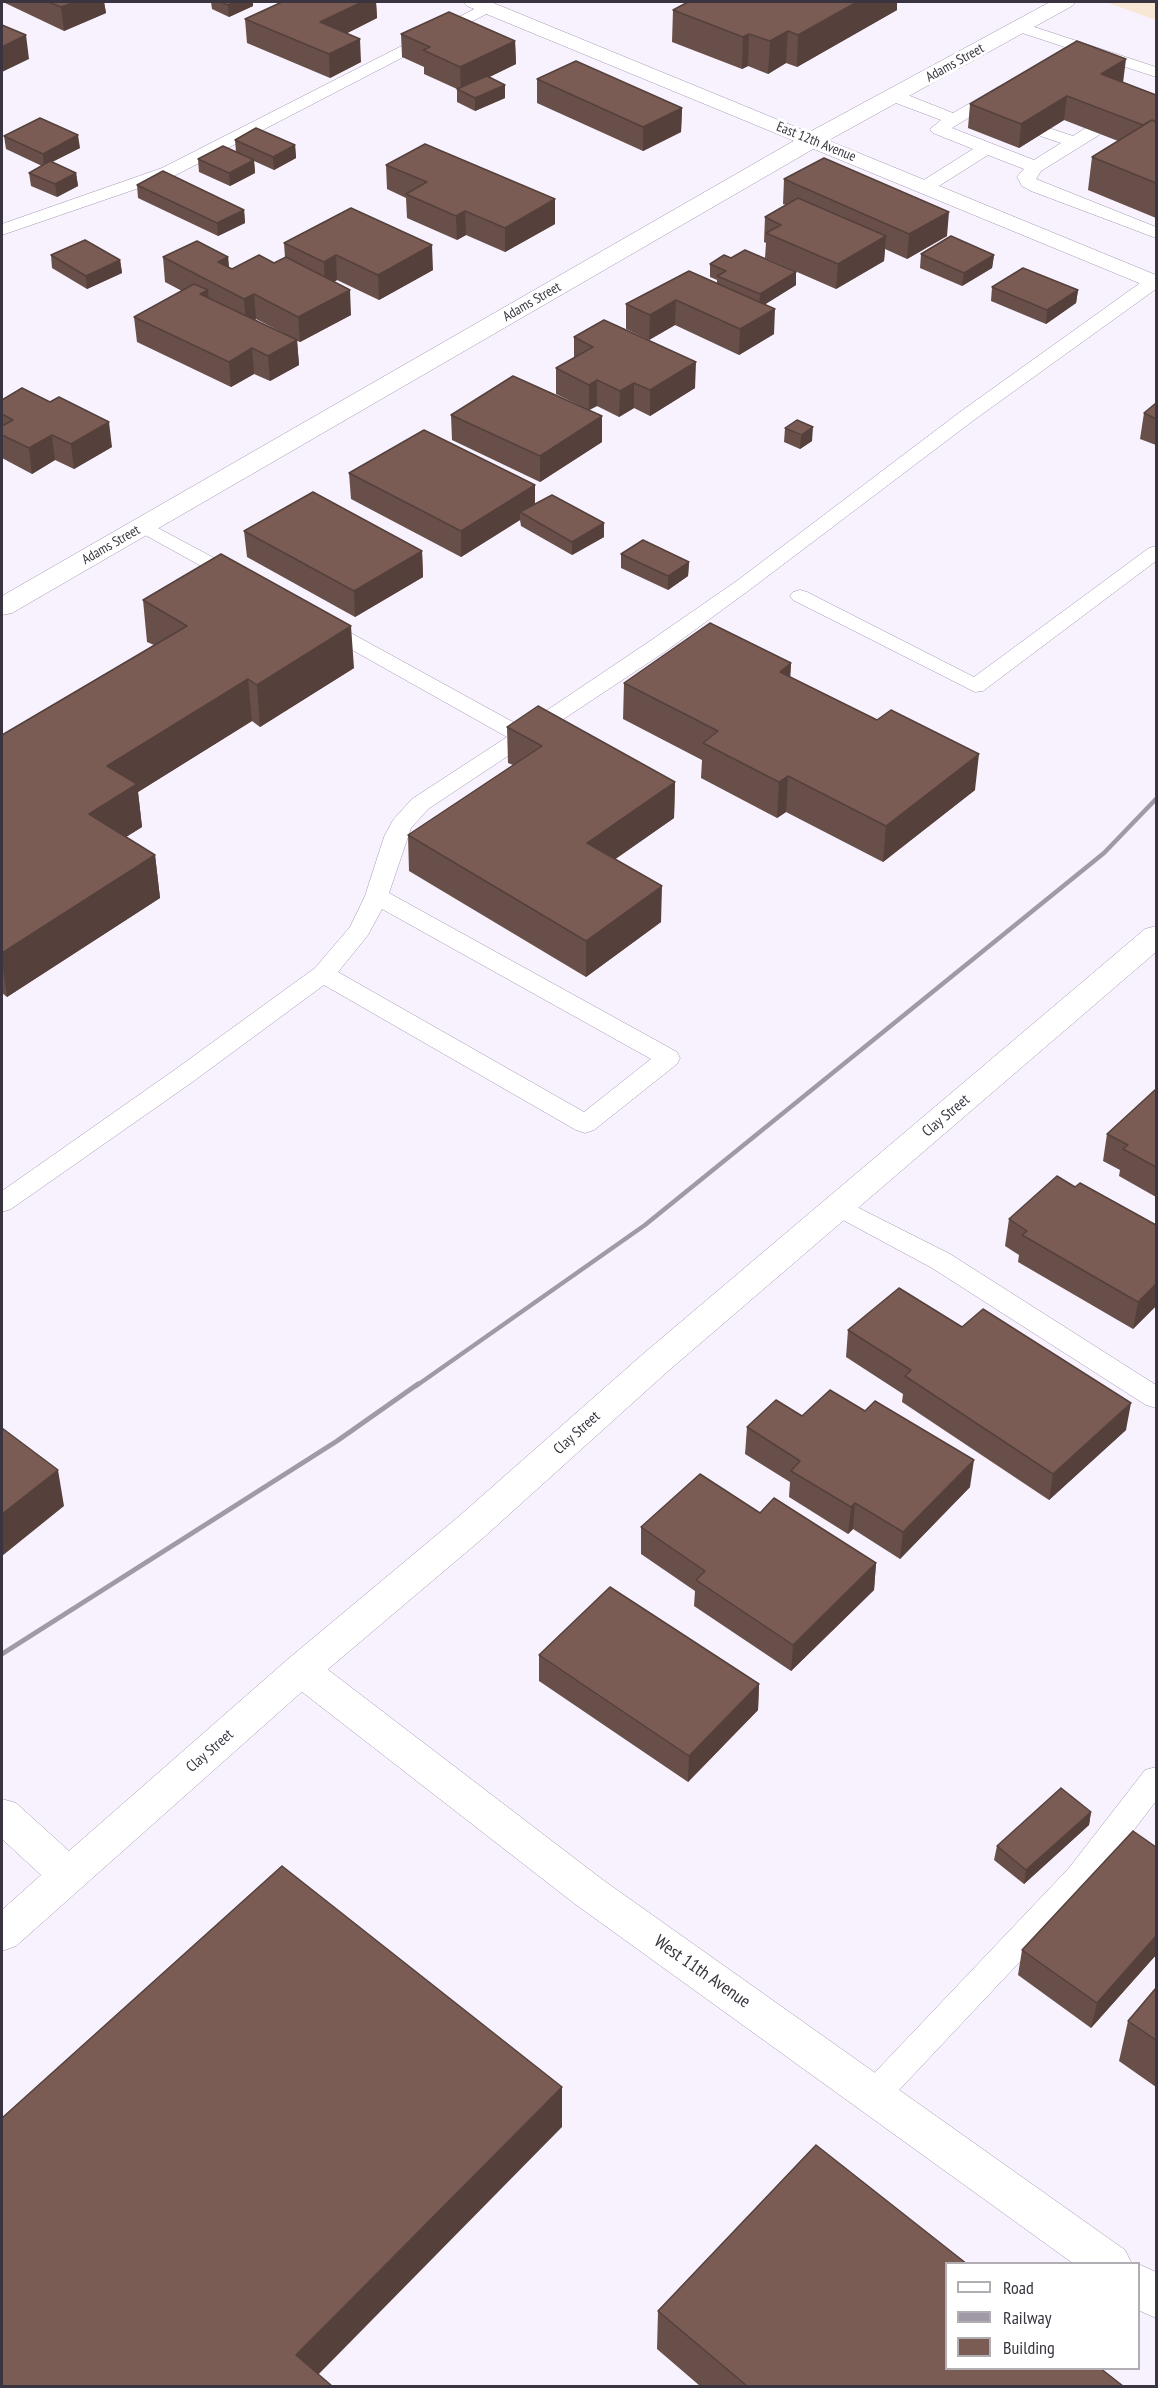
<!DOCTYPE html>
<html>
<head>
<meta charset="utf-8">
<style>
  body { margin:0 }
  #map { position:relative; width:1158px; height:2388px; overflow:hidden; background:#f7f2fe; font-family:"PT Sans Narrow",sans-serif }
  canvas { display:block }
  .frame { position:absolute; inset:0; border:3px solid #39343f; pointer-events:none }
  .legend { position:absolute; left:945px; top:2262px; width:195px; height:108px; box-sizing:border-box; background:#fff; border:2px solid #b0aeb2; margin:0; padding:8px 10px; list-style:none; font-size:18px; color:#39343f }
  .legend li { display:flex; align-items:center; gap:12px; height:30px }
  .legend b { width:30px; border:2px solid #b0aeb2 }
</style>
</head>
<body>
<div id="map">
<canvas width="1158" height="2388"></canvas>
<div class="frame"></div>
<ul class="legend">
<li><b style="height:8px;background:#fff"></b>Road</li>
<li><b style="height:8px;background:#9f9aa5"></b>Railway</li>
<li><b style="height:16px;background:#7a5c55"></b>Building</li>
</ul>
</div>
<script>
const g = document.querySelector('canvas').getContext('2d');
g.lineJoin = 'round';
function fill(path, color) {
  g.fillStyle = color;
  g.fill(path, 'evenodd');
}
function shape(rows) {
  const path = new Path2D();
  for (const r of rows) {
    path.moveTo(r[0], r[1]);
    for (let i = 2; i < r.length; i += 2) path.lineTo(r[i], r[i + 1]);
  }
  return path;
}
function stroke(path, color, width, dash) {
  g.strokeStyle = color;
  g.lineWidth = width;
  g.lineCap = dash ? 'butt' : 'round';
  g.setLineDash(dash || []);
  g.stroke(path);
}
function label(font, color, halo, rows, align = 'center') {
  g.font = font + ' "PT Sans Narrow",sans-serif';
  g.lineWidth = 6;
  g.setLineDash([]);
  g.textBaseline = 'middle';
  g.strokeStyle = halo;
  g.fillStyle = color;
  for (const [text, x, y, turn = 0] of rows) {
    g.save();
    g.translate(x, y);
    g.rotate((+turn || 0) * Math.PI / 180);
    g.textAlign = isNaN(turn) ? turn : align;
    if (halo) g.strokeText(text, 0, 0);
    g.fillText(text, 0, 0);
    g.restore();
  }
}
const industrial = shape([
  [1105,2,1156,2,1156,20]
]);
const service = shape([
  [488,2,496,7,494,10,174,176,2,235,2,224,162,168,488,2],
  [1019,22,1156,67,1156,77,1013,30,1011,27,1013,24,1019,22],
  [998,87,1004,88,1006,92,1004,96,952,128,1034,160,1061,143,1040,136,1037,132,1040,128,1046,127,1073,136,1087,127,1099,127,1102,131,1099,135,1041,171,1036,179,1156,227,1156,238,1031,191,1022,186,1017,177,1024,169,988,155,931,191,919,191,916,187,919,183,973,149,933,133,930,129,941,120,888,100,885,96,888,92,900,92,953,113,998,87],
  [1156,277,1156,289,974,420,752,588,666,651,428,809,411,828,389,893,677,1052,680,1058,677,1064,594,1130,585,1133,576,1130,324,985,191,1083,11,1209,2,1212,2,1191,173,1071,315,968,350,927,365,896,384,837,393,820,412,799,507,737,315,629,311,625,315,621,322,619,329,621,522,727,650,641,738,580,960,412,1147,278,1156,277],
  [382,909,651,1059,584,1112,338,972,368,935,382,909],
  [143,520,244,574,247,578,244,582,237,584,230,582,136,530,133,526,136,522,143,520],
  [1156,546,1156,561,983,691,975,692,793,600,790,596,793,592,800,590,807,592,974,677,1149,548,1156,546],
  [839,1198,950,1254,1156,1385,1156,1408,1146,1405,932,1268,830,1213,826,1207,830,1201,839,1198],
  [1156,1767,1156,1801,1091,1886,885,2105,874,2110,863,2105,858,2095,863,2085,1069,1868,1145,1770,1156,1767]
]);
const minor = shape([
  [301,1655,314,1659,603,1880,1125,2250,1132,2264,1074,2264,575,1904,288,1681,282,1670,288,1659,301,1655],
  [1138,2264,1156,2272,1156,2318,1138,2310,1138,2264]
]);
const tertiary = shape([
  [463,2,491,2,1156,275,1156,290,467,6,463,2],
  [1156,926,1156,952,667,1372,483,1538,314,1681,16,1946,2,1951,2,1910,41,1875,2,1839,2,1799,16,1803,69,1851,288,1659,457,1518,643,1354,1145,929,1156,926]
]);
const primary = shape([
  [1050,2,1076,2,1072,6,820,145,12,613,2,615,2,596,804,135,1050,2]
]);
const railFar1 = shape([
  [416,1386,645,1225,1104,853,1156,799]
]);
const rail = shape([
  [2,1654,337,1441,418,1384]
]);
const wall = shape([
  [3,2,104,2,106,13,64,31],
  [211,2,253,2,253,6,229,17,212,9],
  [282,2,376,2,377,18,347,33,361,62,330,78,247,43,245,19],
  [673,10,897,10,797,67,786,63,768,74,748,66,742,69,672,42],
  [401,34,515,41,516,64,489,77,505,85,505,98,475,111,457,102,457,89,424,74,424,67,402,57],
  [537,79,682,108,681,132,643,151,537,103],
  [1123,82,1156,95,1156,218,1088,190,1092,157,1118,141,1064,120,1019,148,968,128,970,104],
  [4,136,80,148,52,162,76,173,78,186,57,197,31,186,29,173,42,166,6,149],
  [235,140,295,145,296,158,274,170,254,161,255,173,230,186,199,172,198,159,236,152],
  [386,165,555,199,555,224,505,252,466,235,457,240,407,218,406,198,387,189],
  [784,179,947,236,907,259,885,249,884,261,836,289,765,258,766,243,764,242,765,217,786,205,783,204],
  [137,185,244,210,245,223,218,236,138,198],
  [284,243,433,270,379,300,337,280,334,282,351,315,300,342,297,341,299,365,270,381,254,374,231,387,137,342,134,317,182,291,165,282,163,257,228,257,229,268,232,269,274,263,285,258],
  [256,319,285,334,255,320],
  [921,254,994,255,992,268,962,286,920,268],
  [51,255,120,260,122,273,87,289,52,268],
  [710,264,796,285,764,305,774,334,739,355,675,325,649,340,626,329,626,304,717,283,717,280,710,277],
  [992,287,1078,290,1076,303,1046,324,991,301],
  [574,337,695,388,650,416,634,408,619,417,597,406,589,410,556,394,556,368,574,358],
  [2,400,112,447,74,469,55,460,32,474,2,458],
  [1156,403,1156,445,1140,439,1144,413],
  [451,415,602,442,540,482,452,440],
  [785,428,812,441,800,449,784,442],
  [349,473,535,504,604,537,572,555,521,526,520,520,461,557,351,499],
  [244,531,422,551,423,577,355,617,247,557],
  [621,554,689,562,688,576,668,590,621,568],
  [143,600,354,668,260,727,252,721,138,792,142,827,126,837,155,855,160,898,7,997,2,993,2,735,154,645,147,642],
  [791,663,790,677,975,790,883,862,786,812,777,818,701,778,702,760,623,719,624,683],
  [507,727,675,782,674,818,615,859,661,922,586,977,409,871,408,835,513,765,508,763],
  [1156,1089,1156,1197,1119,1176,1120,1170,1103,1161,1107,1134],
  [1075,1187,1156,1225,1156,1306,1133,1329,1018,1262,1019,1255,1005,1246,1009,1219],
  [848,1330,1126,1430,1049,1500,902,1402,903,1394,846,1357],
  [802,1416,970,1487,900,1559,853,1529,848,1534,789,1497,790,1482,745,1454,747,1427],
  [760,1513,876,1563,874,1590,791,1671,694,1606,695,1591,641,1554,641,1527],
  [539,1655,759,1684,758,1710,688,1782,539,1681],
  [1091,1812,1089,1825,1024,1884,994,1860,997,1846],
  [1156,1847,1156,1955,1091,2028,1018,1975,1022,1950],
  [1156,1988,1156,2087,1119,2061,1128,2021],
  [658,2311,1123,2386,700,2386,657,2349]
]);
const shadedWall = shape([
  [75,2,104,2,106,13,64,31,61,7],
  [235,2,253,2,253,6,229,17,228,5],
  [362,2,376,2,377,18,322,46,320,22],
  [857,2,897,2,897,10,797,67,798,35],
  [788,31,786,63,768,74,770,41],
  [749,34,748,66,742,69,743,37],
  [26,35,29,59,2,72,2,47],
  [360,39,361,62,330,78,329,54],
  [515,41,516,64,461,91,460,67],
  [1126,59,1123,83,1101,74],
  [505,85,505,98,475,111,475,98],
  [1067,96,1064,120,1019,148,1021,124],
  [682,108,681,132,643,151,643,127],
  [78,135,80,148,44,166,43,154],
  [295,145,296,158,274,170,273,157],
  [254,160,255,173,230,186,229,173],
  [76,173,78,186,57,197,55,184],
  [555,199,555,224,505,252,505,228],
  [244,210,245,223,218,236,217,223],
  [465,211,466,235,457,240,456,216],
  [949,212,947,236,907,259,909,234],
  [886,236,884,261,836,289,838,264],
  [432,245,433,270,379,300,378,275],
  [336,255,337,280,325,287,324,262],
  [994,255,992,268,962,286,964,273],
  [228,257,230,281,218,262],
  [120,260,122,273,87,289,86,276],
  [796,272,796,285,759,308,760,294],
  [208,290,210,315,200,294],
  [350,290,351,315,300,342,298,317],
  [1078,290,1076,303,1046,324,1047,310],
  [254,294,256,319,246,324,244,299],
  [676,300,675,325,649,340,650,315],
  [775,309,774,334,739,355,740,329],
  [297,340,299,365,270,381,268,356],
  [252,348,254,374,231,387,229,362],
  [696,362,695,388,650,416,650,390],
  [597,380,597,406,589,410,589,385],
  [634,383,634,408,619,417,620,391],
  [602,416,602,442,540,482,540,456],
  [109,422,112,447,74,469,71,444],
  [813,427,812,441,800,449,801,435],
  [52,435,55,460,32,474,29,448],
  [535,485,535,511,520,512,520,520,461,557,461,531],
  [604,523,604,537,572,555,572,542],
  [422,551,423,577,355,617,354,591],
  [689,562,688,576,668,590,668,576],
  [351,626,354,668,260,727,257,685],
  [791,663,789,699,780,672],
  [248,679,252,721,138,792,142,827,94,857,89,814,107,766],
  [979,754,975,790,883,862,886,826],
  [788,776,786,812,777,818,779,782],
  [675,782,674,818,587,879,587,843],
  [155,855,160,898,7,997,2,961,2,953],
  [662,886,661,922,586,977,586,941],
  [1156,1284,1156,1306,1133,1329,1138,1302],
  [1131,1403,1126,1430,1049,1500,1053,1474],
  [974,1460,970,1487,900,1559,903,1532],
  [58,1470,64,1506,2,1556,2,1514],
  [855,1503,853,1529,848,1534,851,1507],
  [876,1563,874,1590,791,1671,793,1645],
  [759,1684,758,1710,688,1782,689,1756],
  [1091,1812,1089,1825,1024,1884,1026,1870],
  [1156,1936,1156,1955,1091,2028,1097,2003],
  [562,2087,562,2127,307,2386,296,2355]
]);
const building = shape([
  [49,2,75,2,61,7,49,2],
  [221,2,235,2,228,5,221,2],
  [282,2,362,2,320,22,360,39,329,54,245,19,282,2],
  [688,2,857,2,798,35,788,31,770,41,749,34,743,37,673,10,688,2],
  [449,12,515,41,460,67,423,50,430,47,401,34,449,12],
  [2,25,26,35,2,47,2,25],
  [1077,41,1126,59,1101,74,1156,95,1156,122,1152,120,1143,125,1067,96,1021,124,970,104,1077,41],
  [576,61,682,108,643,127,537,79,576,61],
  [487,76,505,85,475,98,457,89,487,76],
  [40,118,78,135,43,154,4,136,40,118],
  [1152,120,1156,122,1156,183,1092,157,1152,120],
  [256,128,295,145,273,157,235,140,256,128],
  [425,144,555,199,505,228,465,211,456,216,406,194,427,182,386,165,425,144],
  [223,146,254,160,229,173,198,159,223,146],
  [824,158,949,212,909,234,784,179,824,158],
  [50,161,76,173,55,184,29,173,50,161],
  [163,171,244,210,217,223,137,185,163,171],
  [798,198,886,236,838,264,766,233,781,225,765,217,798,198],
  [351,208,432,245,378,275,336,255,324,262,284,243,351,208],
  [951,236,994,255,964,273,921,254,951,236],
  [85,240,120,260,86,276,51,255,85,240],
  [197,241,228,257,218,262,232,269,259,255,274,263,286,257,350,290,298,317,254,294,244,299,163,257,197,241],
  [745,250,796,272,760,294,717,276,726,271,710,264,724,255,731,258,745,250],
  [1023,268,1078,290,1047,310,992,287,1023,268],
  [689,271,775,309,740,329,676,300,650,315,626,304,689,271],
  [194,284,208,290,200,294,297,340,268,356,252,348,229,362,134,317,194,284],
  [604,320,696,362,650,390,634,383,620,391,597,380,589,385,556,368,593,347,574,337,604,320],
  [513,376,602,416,540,456,451,415,513,376],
  [22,388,50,402,59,397,109,422,71,444,52,435,29,448,2,435,2,426,13,420,2,414,2,400,22,388],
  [1156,403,1156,419,1144,413,1156,403],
  [797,420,813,427,801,435,785,428,797,420],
  [424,430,535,485,461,531,349,473,424,430],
  [313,492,422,551,354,591,244,531,313,492],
  [552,495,604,523,572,542,520,512,552,495],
  [643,540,689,562,668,576,621,554,643,540],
  [221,554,351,626,257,685,248,679,107,766,137,784,89,814,155,855,2,953,2,735,187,626,143,600,221,554],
  [710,623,791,663,780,672,877,720,891,710,979,754,886,826,788,776,779,782,703,743,718,731,624,683,710,623],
  [538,706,675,782,587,843,662,886,586,941,408,835,542,746,507,727,538,706],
  [1156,1089,1156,1167,1123,1149,1128,1145,1107,1134,1156,1089],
  [1057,1176,1075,1187,1080,1183,1156,1225,1156,1284,1138,1302,1022,1235,1027,1231,1009,1219,1057,1176],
  [899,1288,962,1327,983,1309,1131,1403,1053,1474,905,1376,911,1370,848,1330,899,1288],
  [830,1390,865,1411,875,1401,974,1460,903,1532,855,1503,851,1507,791,1471,800,1461,747,1427,776,1400,802,1416,830,1390],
  [2,1428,58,1470,2,1514,2,1428],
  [700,1474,760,1513,774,1498,876,1563,793,1645,696,1580,705,1571,641,1527,700,1474],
  [610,1587,759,1684,689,1756,539,1655,610,1587],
  [1061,1788,1091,1812,1026,1870,997,1846,1061,1788],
  [1133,1831,1156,1847,1156,1936,1097,2003,1022,1950,1133,1831],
  [282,1866,562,2087,296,2355,332,2386,2,2386,2,2118,282,1866],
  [1156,1988,1156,2040,1128,2021,1156,1988],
  [816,2145,967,2264,946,2264,946,2368,1100,2368,1123,2386,747,2386,658,2311,816,2145]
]);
const farStreetnames = [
  ["Adams Street",955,63,-29],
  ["East 12th Avenue",816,142,22],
  ["Adams Street",532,302,-30],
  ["Adams Street",111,545,-30]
];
const streetNames = [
  ["Clay Street",946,1116,-40],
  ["Clay Street",577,1433,-42],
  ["Clay Street",210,1751,-41]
];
const nearStreetnames = [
  ["West 11th Avenue",702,1972,35]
];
fill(industrial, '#f9e7d6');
stroke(service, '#a498b3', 1);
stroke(minor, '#a498b3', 1);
stroke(tertiary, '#a498b3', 1);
stroke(primary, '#a498b3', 1);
fill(service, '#fff');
fill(minor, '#fff');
fill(tertiary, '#fff');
fill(primary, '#fff');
stroke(railFar1, '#9f9aa5', 4.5);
stroke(rail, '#9f9aa5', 5);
fill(wall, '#694f49');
fill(shadedWall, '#55403c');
fill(building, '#7a5c55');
stroke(building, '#55403c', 1.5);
label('14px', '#39343f', '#fff', farStreetnames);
label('15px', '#39343f', '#fff', streetNames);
label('18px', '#39343f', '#fff', nearStreetnames);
</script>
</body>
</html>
